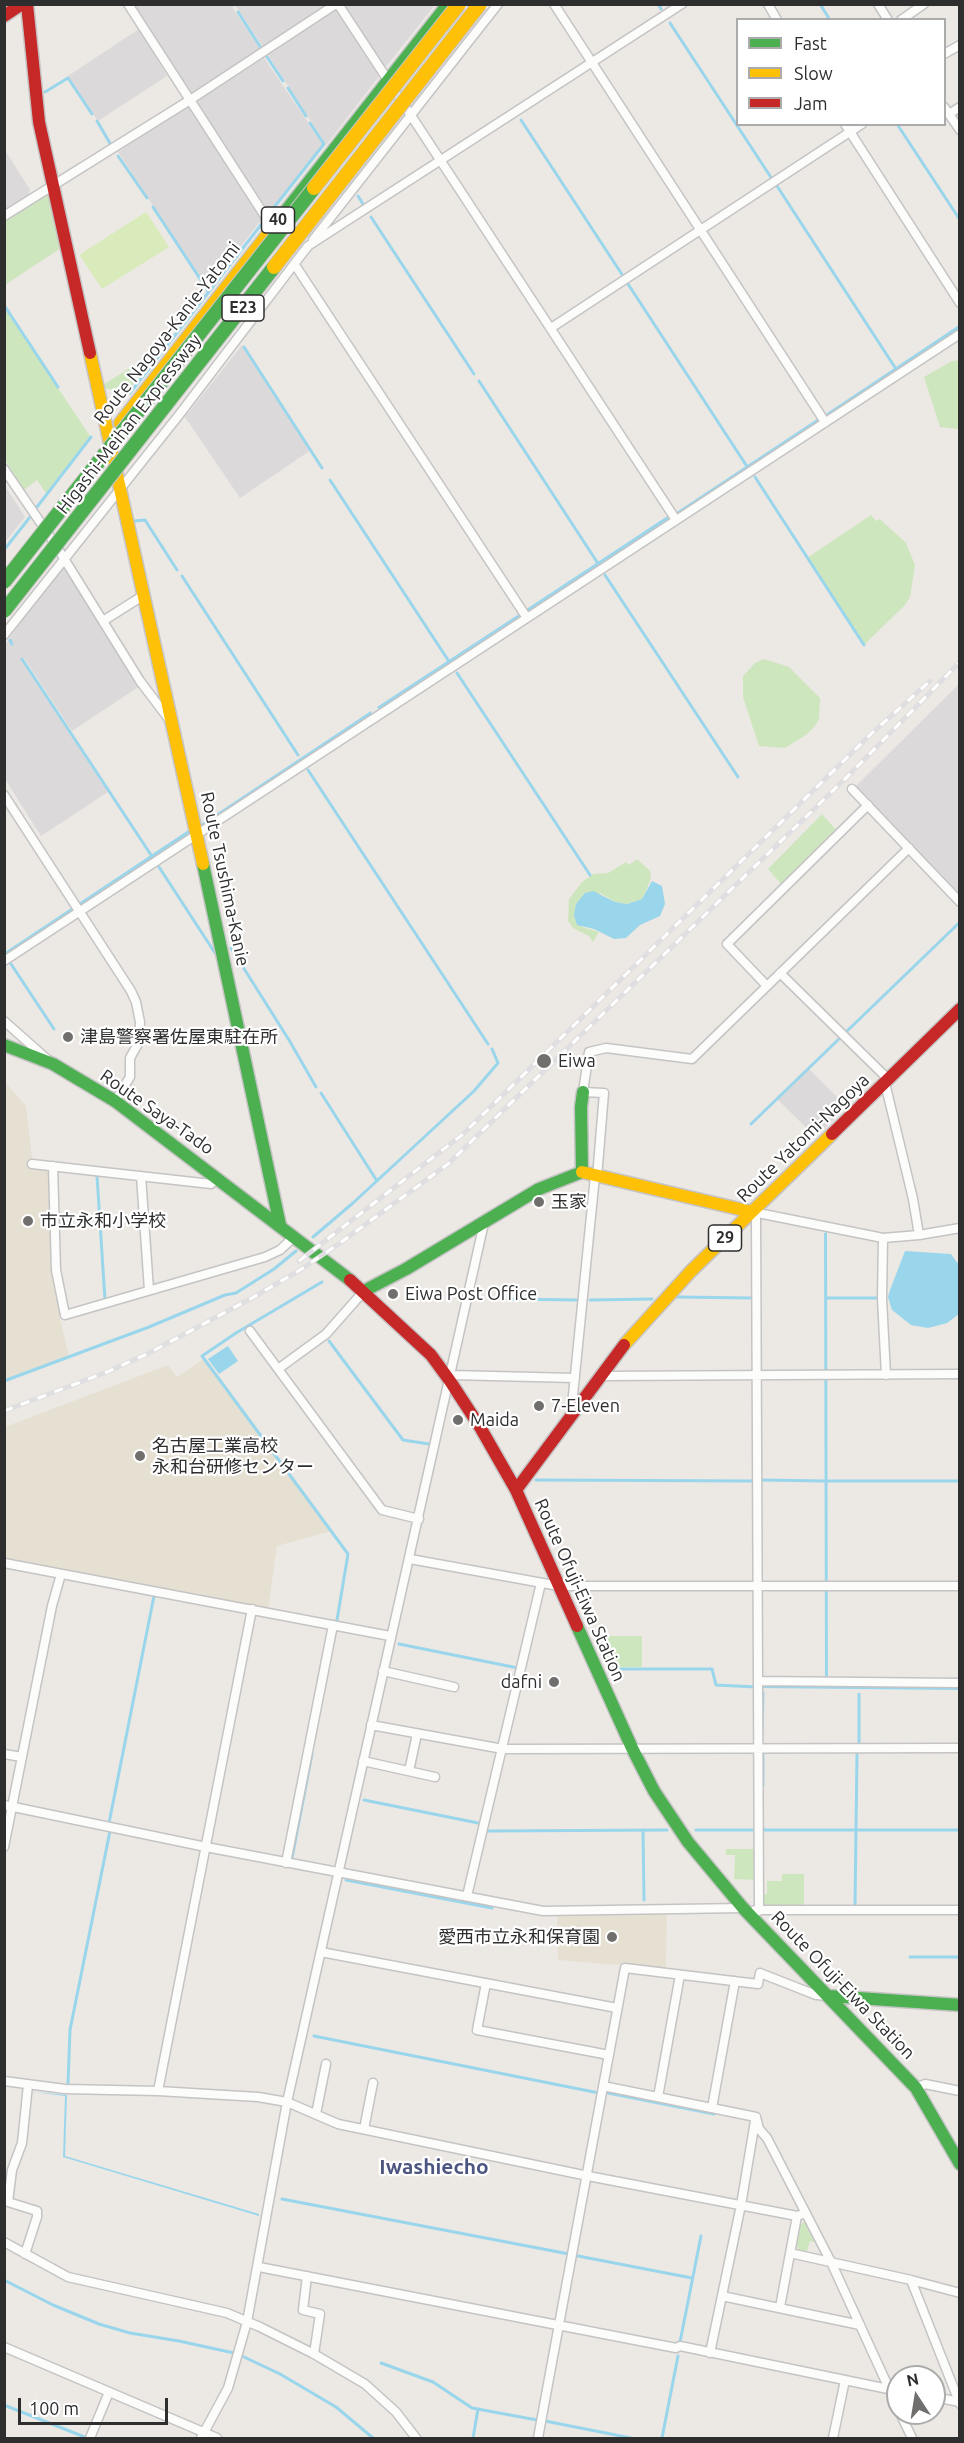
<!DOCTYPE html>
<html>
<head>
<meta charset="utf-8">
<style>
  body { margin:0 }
  #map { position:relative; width:964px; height:2443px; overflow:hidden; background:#ece8e4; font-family:Ubuntu,sans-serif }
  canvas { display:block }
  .frame { position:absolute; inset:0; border:6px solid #2e2e2e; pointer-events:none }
  .legend { position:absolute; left:736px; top:18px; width:210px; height:108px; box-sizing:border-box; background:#fff; border:2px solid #ababab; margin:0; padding:8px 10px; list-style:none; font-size:18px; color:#2e2e2e }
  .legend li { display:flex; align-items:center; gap:12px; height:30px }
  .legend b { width:30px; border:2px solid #ababab }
  .north { position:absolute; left:886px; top:2365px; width:60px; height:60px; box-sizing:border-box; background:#fff; border:2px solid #ababab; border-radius:50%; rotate:348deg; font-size:16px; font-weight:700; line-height:24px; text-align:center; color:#2e2e2e }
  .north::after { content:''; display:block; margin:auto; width:21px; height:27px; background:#706f6e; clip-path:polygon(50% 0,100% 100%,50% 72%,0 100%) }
  .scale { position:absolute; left:18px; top:2398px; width:150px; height:27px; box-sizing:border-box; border:3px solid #2e2e2e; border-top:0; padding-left:8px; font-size:18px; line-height:21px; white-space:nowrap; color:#2e2e2e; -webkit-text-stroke:4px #fff; paint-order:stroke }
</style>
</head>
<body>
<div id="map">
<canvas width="964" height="2443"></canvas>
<div class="frame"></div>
<ul class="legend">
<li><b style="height:8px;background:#4caf50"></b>Fast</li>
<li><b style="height:8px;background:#ffc107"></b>Slow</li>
<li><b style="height:8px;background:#c62828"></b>Jam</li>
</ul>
<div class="north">N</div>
<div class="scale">100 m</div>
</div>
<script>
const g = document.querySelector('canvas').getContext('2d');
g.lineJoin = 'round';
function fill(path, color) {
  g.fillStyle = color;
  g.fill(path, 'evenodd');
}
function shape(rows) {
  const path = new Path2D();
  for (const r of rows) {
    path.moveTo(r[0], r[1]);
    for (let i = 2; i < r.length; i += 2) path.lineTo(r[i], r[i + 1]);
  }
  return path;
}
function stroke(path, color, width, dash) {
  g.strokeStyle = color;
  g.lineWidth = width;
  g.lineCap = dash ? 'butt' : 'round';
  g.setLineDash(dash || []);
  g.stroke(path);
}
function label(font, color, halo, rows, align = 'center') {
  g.font = font + ' Ubuntu,"Noto Sans JP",sans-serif';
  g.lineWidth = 4.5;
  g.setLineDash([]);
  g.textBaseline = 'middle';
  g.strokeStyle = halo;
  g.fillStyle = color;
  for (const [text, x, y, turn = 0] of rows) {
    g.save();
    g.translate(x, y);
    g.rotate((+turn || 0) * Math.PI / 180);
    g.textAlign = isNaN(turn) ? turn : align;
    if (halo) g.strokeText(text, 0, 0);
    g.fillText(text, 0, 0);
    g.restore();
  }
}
const industrial = shape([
  [134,5,231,5,260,49,191,95],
  [235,5,328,5,263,47],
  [343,5,435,5,385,68],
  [335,10,339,11,381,74,326,145,268,55],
  [139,29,167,76,98,121,68,76],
  [264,58,323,144,269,212,198,106,199,99],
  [186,107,190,107,262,219,207,289,118,152],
  [5,150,30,190,28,195,5,211],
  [242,345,311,450,240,498,185,417],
  [5,486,25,517,5,542,4,542],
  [61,567,67,570,95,614,100,627,140,686,72,731,24,658,21,659,108,792,41,836,5,779,4,646],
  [959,684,959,898,854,788],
  [808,1068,847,1107,816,1137,777,1099]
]);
const education = shape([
  [4,1081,26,1106,33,1167,47,1167,50,1171,53,1270,60,1318,69,1357,5,1381],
  [204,1359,331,1531,277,1546,268,1609,5,1559,5,1427,168,1365,177,1377],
  [557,1914,667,1914,666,1969,558,1960]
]);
const green = shape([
  [49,193,61,248,5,285,5,219],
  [4,307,90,436,46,493,37,480,24,490,5,460],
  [147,357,151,361,127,392,104,388,103,385],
  [959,360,959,429,940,427,924,377,952,361],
  [871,515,876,521,880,519,906,543,915,565,910,597,905,605,864,645,807,558],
  [764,659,789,667,820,698,819,719,815,726,806,735,785,748,759,746,743,697,743,676,755,663],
  [822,814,837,831,782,885,768,869],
  [637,859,650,871,651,878,646,891,642,899,627,904,615,902,600,893,582,927,599,932,593,942,589,936,573,928,568,921,569,899,582,882,593,874,608,873,626,862,629,865],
  [607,1636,642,1636,642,1667,607,1667],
  [726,1849,756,1849,756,1880,734,1879,735,1855,726,1855],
  [782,1874,804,1874,804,1907,766,1907,762,1903,762,1894,767,1894,767,1881,782,1881],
  [804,2222,806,2222,819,2243,810,2241,807,2252,799,2250,796,2245,800,2225]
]);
const pitch = shape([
  [146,212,169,247,102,289,80,256,82,253]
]);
const water = shape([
  [959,325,959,329,825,417,824,415],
  [817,419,819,421,676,515,675,513],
  [669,515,670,519,527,613,525,610],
  [519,614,520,617,379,710,377,707],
  [371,711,372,714,201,827,201,824],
  [190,829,191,833,5,957,5,952],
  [652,881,662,886,665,904,660,916,640,925,626,938,614,939,594,929,577,925,574,915,576,904,585,893,593,891,615,902,627,904,642,899],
  [827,1232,828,1685,959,1687,959,1690,756,1688,756,1686,763,1685,825,1685,824,1233],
  [905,1251,951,1254,959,1265,959,1314,947,1323,928,1328,911,1325,892,1310,888,1297,890,1290],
  [228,1346,238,1361,219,1374,208,1359],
  [32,2092,67,2095,65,2156,259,2214,259,2216,63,2157,65,2096]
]);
const stream = shape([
  [233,4,233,5],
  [658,4,661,9],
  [820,4,830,20],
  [238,12,261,48],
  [670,23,772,179],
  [267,57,283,81],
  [288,88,306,116],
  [45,92,68,78,92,114],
  [521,120,623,276],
  [97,121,111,145],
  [897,124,960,220],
  [118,156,147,198],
  [777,186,896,369],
  [358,196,363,204],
  [153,207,208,291],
  [272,210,324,144,310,123],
  [371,217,474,374],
  [628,284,748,468],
  [4,305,58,387],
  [244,347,322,468],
  [479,381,599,565],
  [130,393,264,221],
  [755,477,864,645],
  [330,480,450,663],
  [37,507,91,437],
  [134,521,145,520,177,570],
  [4,550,30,517],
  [605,575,738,777],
  [182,576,298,755],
  [10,640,12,644],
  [22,659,153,858],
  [457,673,590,875],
  [308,770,488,1044],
  [159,867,215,953],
  [231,948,289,1040,316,1087],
  [11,964,54,1029],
  [845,1033,960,922],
  [321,1093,377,1181],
  [751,1124,842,1036],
  [97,1176,105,1300],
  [313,1237,353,1203,474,1091,498,1063,492,1049],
  [322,1282,236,1333,202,1356,348,1554,337,1620],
  [676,1297,753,1298],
  [827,1298,878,1298],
  [508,1299,577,1300],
  [590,1300,652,1299],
  [329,1341,403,1440,429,1444],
  [4,1381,149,1327,225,1295,236,1293,274,1269,296,1251],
  [536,1480,754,1481],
  [761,1480,825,1481],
  [828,1481,960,1481],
  [399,1644,518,1668],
  [609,1669,712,1669,716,1685,756,1687],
  [762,1733,763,1693],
  [859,1744,859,1694],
  [763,1785,763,1753],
  [364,1800,483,1824],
  [109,1823,154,1596],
  [763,1827,763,1830,960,1830],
  [643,1830,644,1900],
  [696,1830,755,1830],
  [488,1831,667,1830],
  [292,1858,312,1754],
  [346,1880,492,1908],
  [855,1906,857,1754],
  [910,1957,960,1957],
  [314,2036,599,2093],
  [68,2084,70,2030,110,1831],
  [608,2093,714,2114],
  [282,2199,569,2254],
  [578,2256,692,2278],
  [4,2280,53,2305,99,2324,130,2333,179,2341,234,2353],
  [680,2342,701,2236],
  [244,2357,280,2374,336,2407,373,2438],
  [381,2363,433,2382,472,2408,537,2420],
  [4,2405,87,2438],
  [545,2421,631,2438],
  [473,2438,478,2409],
  [662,2438,678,2356]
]);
const street = shape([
  [128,4,272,227],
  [338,4,676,520],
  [554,4,825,422],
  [768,4,777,20],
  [878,4,888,20],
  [901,20,924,4],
  [944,54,960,45],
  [944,107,960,130],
  [949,114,960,107],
  [845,124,960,303],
  [4,216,190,100,336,4],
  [313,240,498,4],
  [295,265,527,618],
  [551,328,862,124],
  [4,469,55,544,140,681,171,722],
  [103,621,144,595],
  [4,635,179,415,308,246,682,4],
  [852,789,960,902],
  [4,795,131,991,136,1002,140,1022,139,1042,130,1058,130,1077,115,1101],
  [4,961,960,334],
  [780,973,888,1079],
  [767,986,727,944,868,805],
  [4,1021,47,1059],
  [885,1083,913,1199,919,1235],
  [32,1164,211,1184,218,1178],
  [53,1166,56,1270,65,1315,265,1257,280,1250,295,1236],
  [141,1176,149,1290],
  [597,1177,604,1093,583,1092,589,1052,606,1048,692,1059,909,848],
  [753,1212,883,1238,919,1235,960,1228],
  [756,1213,759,1911],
  [883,1238,882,1299,886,1375],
  [250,1331,382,1510,419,1519],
  [278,1369,326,1334,364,1291],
  [451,1375,575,1378],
  [601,1376,960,1374],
  [571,1415,595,1176],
  [410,1559,559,1586,960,1586],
  [4,1563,390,1636],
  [383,1671,454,1687],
  [758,1681,960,1683],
  [371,1725,503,1749,960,1748],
  [4,1754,22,1757],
  [363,1761,435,1777],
  [409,1771,417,1734],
  [4,1805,206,1847,543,1911,743,1908],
  [4,1847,52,1606,61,1574],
  [286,1863,333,1625],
  [467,1896,541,1583],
  [755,1910,960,1910],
  [321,1952,617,2008],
  [486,1983,477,2030,609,2055],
  [4,2081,65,2089,158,2091,258,2097,287,2102,338,2124,588,2176,797,2216,806,2213],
  [603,2086,756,2117],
  [916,2088,925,2084,960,2091],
  [158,2091,252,1609],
  [658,2097,680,1975],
  [712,2108,735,1981],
  [316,2114,326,2064],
  [756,2117,759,2129,767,2138,831,2262,898,2408],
  [364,2129,373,2083],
  [4,2242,68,2277,227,2313,260,2327,314,2354,365,2384,396,2412,416,2438],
  [790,2253,911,2280,960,2293],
  [25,2254,37,2217,37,2211,8,2202,12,2170,22,2143,28,2085],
  [259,2267,676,2348,680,2346,898,2391],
  [307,2276,303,2310,320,2314,314,2354],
  [911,2280,960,2404],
  [722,2296,860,2325],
  [780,2307,797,2216],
  [4,2347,217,2438],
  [710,2353,741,2205,755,2121],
  [934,2397,960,2402],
  [900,2413,912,2438],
  [90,2438,109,2392],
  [201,2438,228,2388,247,2322,287,2102,484,1223],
  [538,2438,625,1968,758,1984,760,1973,816,1995,829,1996],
  [833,2438,845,2380]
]);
const fast = shape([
  [274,226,448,4],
  [203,864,280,1225],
  [4,1045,53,1064,115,1101,350,1280],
  [582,1172,581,1107,583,1092],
  [364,1291,406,1269,539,1189,582,1172],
  [577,1626,632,1748,654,1791,688,1842,743,1908,916,2088,960,2164],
  [829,1996,960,2005]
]);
const slow = shape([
  [90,353,203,864],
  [120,423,274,226],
  [582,1172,752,1212],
  [624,1345,691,1271,832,1134]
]);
const jam = shape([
  [27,4,39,122,90,353],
  [4,16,22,4],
  [832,1134,960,1009],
  [350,1280,431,1355,450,1381,480,1427,516,1490,577,1626],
  [516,1490,624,1345]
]);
const rail = shape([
  [299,1261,462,1135,872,733,930,681],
  [4,1411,107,1372,149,1353,252,1298,300,1270,340,1243,448,1164,845,779,960,662]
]);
const fastBridge = shape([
  [4,582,314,188],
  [4,611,274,267]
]);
const slowBridge = shape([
  [314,188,459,4],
  [274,267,480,4]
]);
const markers = [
  [68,1037,6,"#706f6e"],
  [544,1061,8,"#706f6e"],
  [539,1202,6,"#706f6e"],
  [28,1221,6,"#706f6e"],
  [393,1294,6,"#706f6e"],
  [539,1406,6,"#706f6e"],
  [458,1420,6,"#706f6e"],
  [140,1456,6,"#706f6e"],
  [554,1682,6,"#706f6e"],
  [612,1937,6,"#706f6e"]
];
const shields = [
  [278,220,33],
  [243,308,42],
  [725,1238,33]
];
const shieldNames = [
  ["40",278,220],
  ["E23",243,308],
  ["29",725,1238]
];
const streetNames = [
  ["Route Nagoya-Kanie-Yatomi",167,333,-52],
  ["Higashi-Meihan Expressway",129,424,-52],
  ["Route Tsushima-Kanie",225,879,78],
  ["Route Saya-Tado",157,1112,35],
  ["Route Yatomi-Nagoya",803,1138,-44],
  ["Route Ofuji-Eiwa Station",580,1590,66],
  ["Route Ofuji-Eiwa Station",843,1985,46]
];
const poiNames = [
  ["津島警察署佐屋東駐在所",80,1037],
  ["Eiwa",558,1061],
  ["玉家",551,1202],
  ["市立永和小学校",40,1221],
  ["Eiwa Post Office",405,1294],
  ["7-Eleven",551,1406],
  ["Maida",470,1420],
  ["名古屋工業高校",152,1446],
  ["永和台研修センター",152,1467],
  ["dafni",542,1682,"right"],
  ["愛西市立永和保育園",600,1937,"right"]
];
const quarterNames = [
  ["Iwashiecho",434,2167]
];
fill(industrial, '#dcd9db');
fill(education, '#e6e0d3');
fill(green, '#cee6be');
fill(pitch, '#d9eabb');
fill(water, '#99d6ec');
stroke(stream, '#99d6ec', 3);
stroke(street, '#c5c4c5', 11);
stroke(fast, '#c5c4c5', 15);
stroke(slow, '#c5c4c5', 15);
stroke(jam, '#c5c4c5', 15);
stroke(street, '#fcfcfb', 8);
stroke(fast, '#4caf50', 12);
stroke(slow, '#ffc107', 12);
stroke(jam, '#c62828', 12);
stroke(rail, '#dfdfe1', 5);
stroke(rail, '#fff', 3, [9]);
stroke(fastBridge, '#c6c5c4', 16, []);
stroke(slowBridge, '#c6c5c4', 16, []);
stroke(fastBridge, '#4caf50', 14);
stroke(slowBridge, '#ffc107', 14);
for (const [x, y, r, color] of markers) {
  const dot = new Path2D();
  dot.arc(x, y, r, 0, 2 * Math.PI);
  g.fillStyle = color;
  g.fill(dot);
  stroke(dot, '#fff', 2);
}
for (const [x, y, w] of shields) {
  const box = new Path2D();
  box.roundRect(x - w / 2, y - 13, w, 26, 4.5);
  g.fillStyle = '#fff';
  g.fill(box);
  stroke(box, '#2e2e2e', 1.5);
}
label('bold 16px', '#2e2e2e', null, shieldNames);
label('18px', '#2e2e2e', '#fff', streetNames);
label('18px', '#2e2e2e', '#fff', poiNames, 'left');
label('bold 21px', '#4d5680', '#fff', quarterNames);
</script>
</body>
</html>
